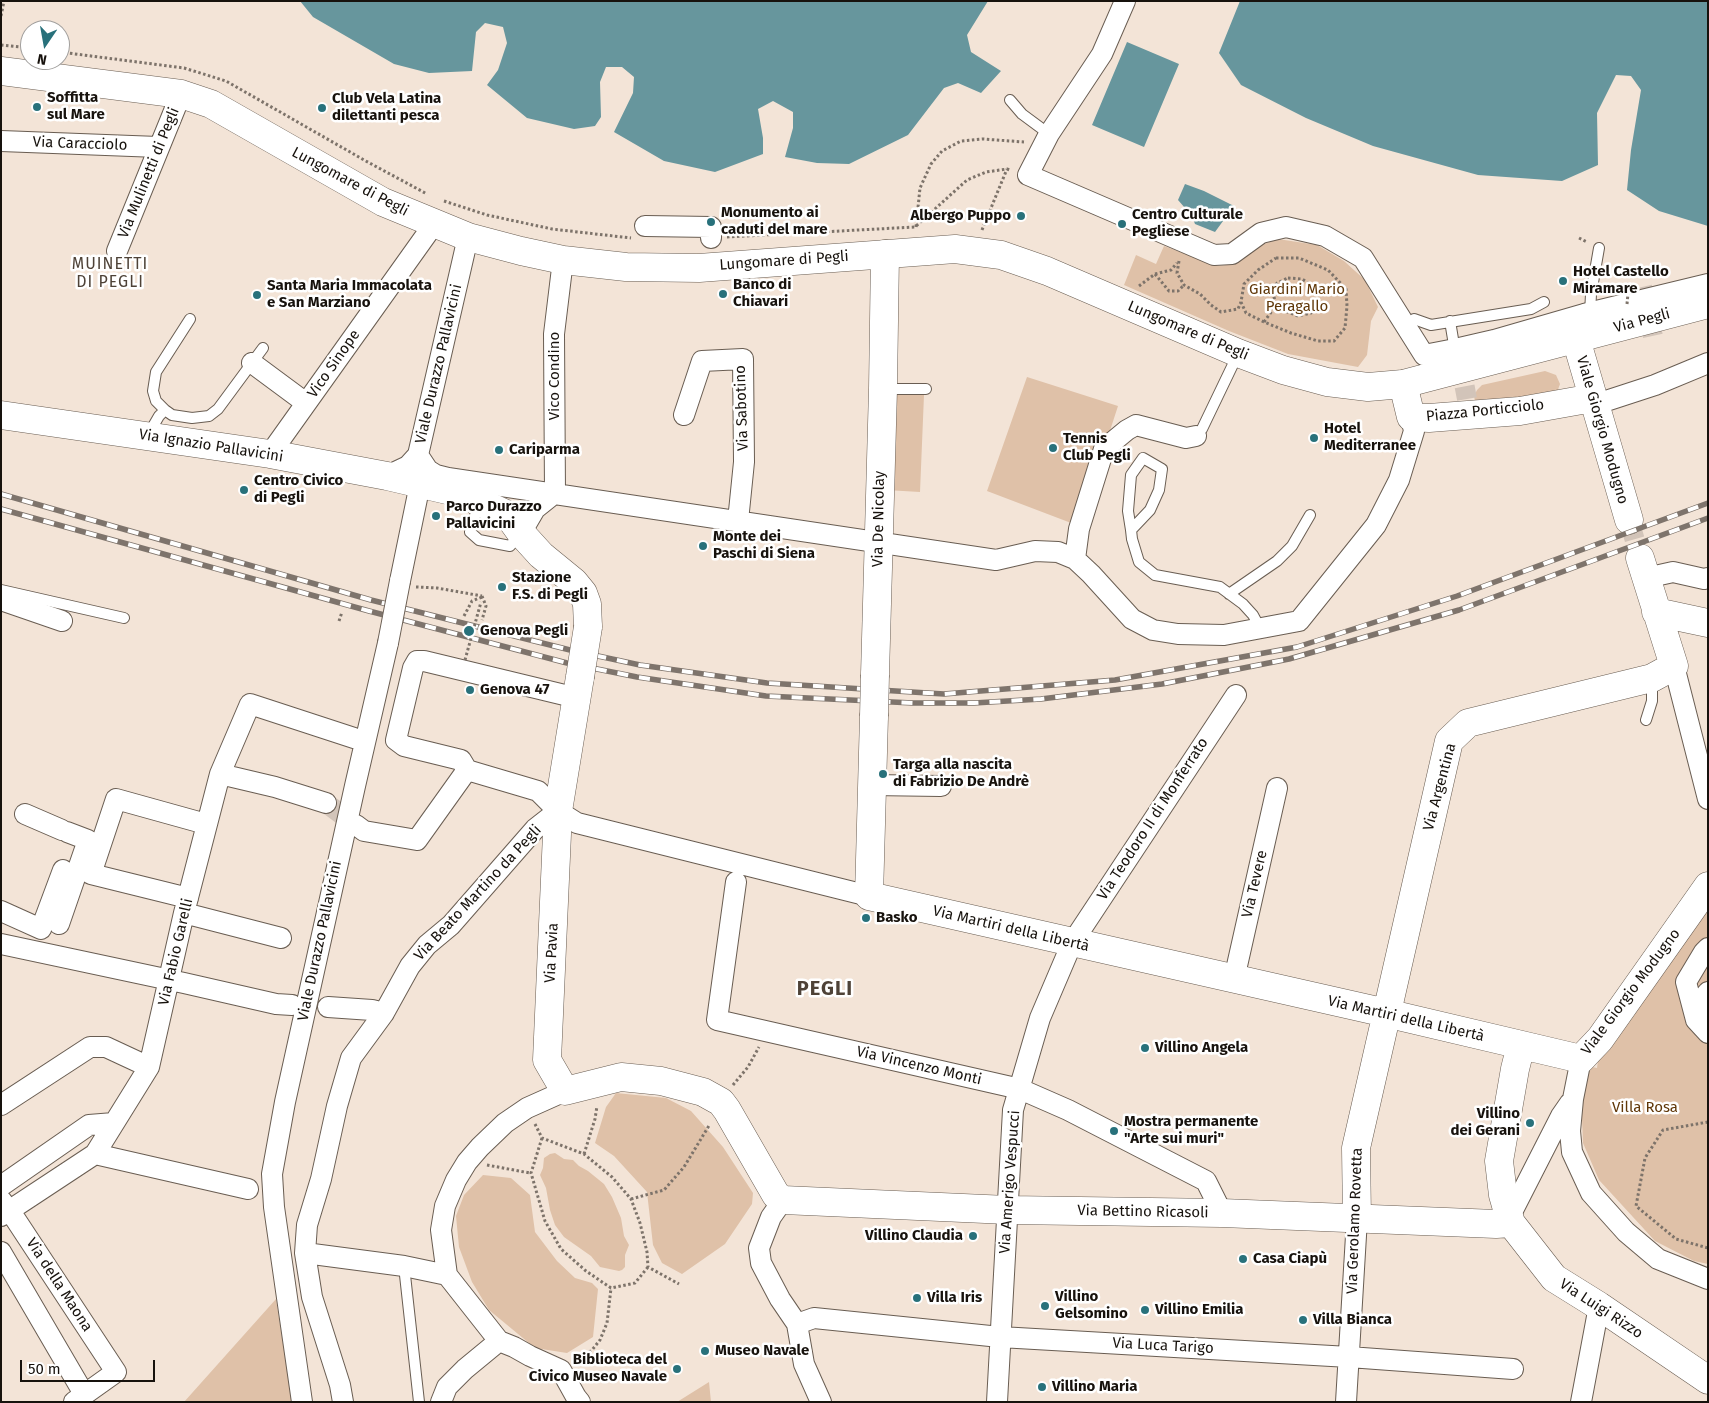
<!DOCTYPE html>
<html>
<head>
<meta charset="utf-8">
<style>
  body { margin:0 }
  #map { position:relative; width:1709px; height:1403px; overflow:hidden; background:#f3e4d7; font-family:"Fira Sans",sans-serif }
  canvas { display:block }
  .frame { position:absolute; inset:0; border:2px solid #17120d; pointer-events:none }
  .north { position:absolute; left:20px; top:20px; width:50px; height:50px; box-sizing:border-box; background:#fff; border:1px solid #a2a09e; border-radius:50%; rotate:192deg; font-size:14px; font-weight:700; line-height:20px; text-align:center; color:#17120d }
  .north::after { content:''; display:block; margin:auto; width:18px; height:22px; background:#28717b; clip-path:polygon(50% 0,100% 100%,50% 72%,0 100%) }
  .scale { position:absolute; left:20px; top:1360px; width:135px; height:22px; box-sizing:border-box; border:2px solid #17120d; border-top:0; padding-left:6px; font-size:15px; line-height:18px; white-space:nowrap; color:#17120d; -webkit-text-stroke:4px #fff; paint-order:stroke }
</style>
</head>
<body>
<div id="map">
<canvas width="1709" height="1403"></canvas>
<div class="frame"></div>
<div class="north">N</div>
<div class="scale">50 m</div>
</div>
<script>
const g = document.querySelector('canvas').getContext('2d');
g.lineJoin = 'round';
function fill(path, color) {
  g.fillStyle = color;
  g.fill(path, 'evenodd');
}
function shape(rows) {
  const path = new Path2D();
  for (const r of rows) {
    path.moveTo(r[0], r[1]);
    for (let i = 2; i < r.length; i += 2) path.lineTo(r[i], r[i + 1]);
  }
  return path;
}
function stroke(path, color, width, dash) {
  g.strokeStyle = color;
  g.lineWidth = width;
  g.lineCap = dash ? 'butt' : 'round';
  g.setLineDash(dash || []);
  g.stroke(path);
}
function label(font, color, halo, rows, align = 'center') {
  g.font = font + ' "Fira Sans",sans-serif';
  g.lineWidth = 5;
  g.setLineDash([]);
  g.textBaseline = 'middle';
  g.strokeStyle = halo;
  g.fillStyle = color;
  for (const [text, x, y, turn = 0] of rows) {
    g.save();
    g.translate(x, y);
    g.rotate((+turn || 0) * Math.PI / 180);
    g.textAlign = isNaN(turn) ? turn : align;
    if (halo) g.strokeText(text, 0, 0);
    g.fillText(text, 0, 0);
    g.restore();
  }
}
const green = shape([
  [1278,239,1317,245,1344,261,1365,280,1378,307,1371,321,1367,355,1358,367,1288,354,1229,331,1124,285,1136,255,1156,264,1164,246,1218,266,1235,264,1253,248],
  [1545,371,1556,375,1560,384,1556,395,1475,401,1474,396,1477,390,1482,385],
  [1027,377,1118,406,1079,526,987,491],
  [890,394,924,395,920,492,886,490],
  [1708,899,1708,1264,1694,1261,1655,1241,1599,1180,1583,1143,1581,1094,1588,1071,1592,1067,1597,1068,1599,1053],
  [616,1093,666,1098,691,1111,723,1147,753,1193,752,1204,725,1244,682,1274,662,1263,653,1245,647,1192,614,1156,595,1143,606,1107],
  [555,1153,564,1159,573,1160,579,1166,588,1171,604,1184,612,1197,621,1218,624,1236,629,1245,625,1255,625,1267,622,1270,619,1271,600,1267,591,1256,564,1237,555,1225,550,1210,546,1188,540,1175,543,1168,544,1158,550,1154],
  [483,1175,511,1178,530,1195,535,1232,557,1261,575,1278,592,1283,598,1289,593,1337,567,1353,535,1348,489,1310,472,1282,459,1247,456,1216,464,1195],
  [276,1299,292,1402,184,1402],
  [709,1382,711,1402,677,1402]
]);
const water = shape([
  [300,1,988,1,967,35,971,52,1001,71,981,93,958,83,944,88,908,135,849,164,817,163,785,157,793,128,793,112,773,101,758,109,763,138,763,154,715,172,664,161,614,132,633,93,634,77,622,67,606,67,600,82,601,117,595,126,574,129,527,118,487,85,498,70,507,43,503,27,485,23,476,32,472,71,429,73,394,64,313,17],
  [1240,1,1708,1,1708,226,1659,211,1627,190,1631,150,1641,90,1631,76,1616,75,1597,113,1598,165,1562,181,1478,175,1373,146,1306,118,1241,85,1219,53],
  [1127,42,1179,64,1144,147,1092,125],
  [1185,184,1204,191,1234,206,1215,232,1195,224,1192,216,1178,200]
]);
const streetTunnel = shape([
  [1642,287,1654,341],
  [1459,357,1467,399],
  [1629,520,1640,558],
  [326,803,356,825]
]);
const path = shape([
  [1,16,4,1],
  [1,45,30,48],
  [60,52,184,68,226,81,364,160,427,194],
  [444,201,487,215,552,229,631,238],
  [916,227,920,188,931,164,942,151,961,141,983,139,1024,142],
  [982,230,1007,169],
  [727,237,915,227,967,180,986,172,1007,169,1010,170],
  [1579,238,1587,242],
  [1276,258,1299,258,1328,270,1346,289,1347,306,1345,328,1334,341,1318,341,1291,333,1264,322,1246,313,1241,302,1244,284,1258,270,1276,258],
  [1179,261,1177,273,1184,285,1200,294,1211,305,1221,312,1238,309,1241,302],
  [1155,274,1169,291,1178,291,1184,285],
  [1288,278,1302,279,1313,286,1318,299,1311,313,1298,316,1285,311,1277,304,1273,295,1277,283,1288,278],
  [1139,286,1155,274,1171,270,1177,263],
  [1264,322,1277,304],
  [416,587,437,588,482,596],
  [482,596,486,606,482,620],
  [464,616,472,601,482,597],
  [339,621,342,612],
  [733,1085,748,1067,759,1047],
  [1708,1122,1663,1130,1645,1158,1636,1206,1676,1239,1708,1248],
  [535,1124,542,1138,584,1154,612,1177,631,1199,640,1223,647,1252,648,1267,679,1284],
  [542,1138,531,1173,545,1221,561,1249,586,1271,611,1288,635,1283,648,1267],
  [584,1154,595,1119,597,1106],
  [487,1165,530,1173],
  [631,1199,664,1190,684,1167,710,1124],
  [577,1361,592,1350,600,1340,607,1323,611,1288]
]);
const lane = shape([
  [1010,100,1022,114,1049,134],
  [1590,314,1591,294,1599,248],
  [1414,319,1431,325,1531,309,1544,302],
  [1450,321,1455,351],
  [884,389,926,389],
  [165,410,172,415,192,418,209,416,218,409,263,348],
  [148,435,159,416,165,410,156,401,153,391,156,372,190,319],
  [1196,436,1202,429,1238,354],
  [479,503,470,532,479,540,510,546,520,534],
  [1131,530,1150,510,1159,490,1162,469,1143,458,1131,475,1128,511,1131,530,1132,539,1139,562,1155,575,1220,587,1243,604,1253,615,1260,628],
  [1,590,124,618],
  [1229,594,1277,561,1292,546,1310,515],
  [1646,720,1652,701,1652,679],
  [404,1266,419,1402]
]);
const street = shape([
  [1125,1,1102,54,1049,134,1028,175,1214,255,1232,254,1261,233,1286,227,1325,236,1363,258,1424,355,1455,349,1494,340,1584,314,1708,284],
  [1,141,158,147],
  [645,226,711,227,711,238],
  [117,251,181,94],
  [252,363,306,403],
  [1609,400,1655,385,1708,363],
  [684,415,702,361,743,359,744,462,738,521],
  [270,454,434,224],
  [418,455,428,470,436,475,448,478,996,560,1035,551,1058,552,1075,559,1091,574,1132,619,1153,630,1178,634,1224,635,1299,621,1376,525,1399,480,1414,431,1411,417],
  [387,476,408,466,418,455,468,237],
  [555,493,554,334,563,260],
  [521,533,535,509,555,493],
  [1075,559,1079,529,1104,449,1127,430,1136,425,1186,438,1196,436],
  [1646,578,1673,572,1704,579,1708,578],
  [400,581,420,484],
  [4,601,62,621],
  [1674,666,1708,799],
  [467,770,461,760,404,746,396,740,413,668,417,661,424,661,577,698],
  [220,774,275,787,326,803],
  [871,785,941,786],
  [25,814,62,830],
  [356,825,364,831,417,840,467,770,538,791,558,811,577,823,869,896],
  [736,882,717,1020,1020,1089,1068,1110,1206,1181,1222,1213],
  [188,898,91,874,116,799,206,824],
  [1,911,41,929,63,870],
  [184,913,281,938],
  [59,924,88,840,67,832],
  [1,944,184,983,276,1004,292,1005],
  [1234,979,1277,788],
  [1708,992,1700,1002,1696,1020,1708,1033],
  [328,1007,372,1010,384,1013],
  [1696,1020,1686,982,1704,952,1708,948],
  [1581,1059,1573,1099,1570,1131,1572,1152,1591,1193,1626,1232,1658,1259,1708,1279],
  [565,1091,527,1108,505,1123,480,1147,467,1162,456,1180,445,1206,441,1230,447,1275,499,1341,514,1347,530,1356,561,1370,576,1397,580,1402],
  [1,1105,90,1047,106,1047,149,1067],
  [95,1154,248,1189],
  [1,1186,89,1125,114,1123],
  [1,1200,14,1217,116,1372,74,1402],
  [783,1200,771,1217,759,1248,761,1263,780,1299,797,1324],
  [1,1216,95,1154,149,1067,184,913,220,774,250,704,354,738],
  [1510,1216,1561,1116,1570,1103],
  [1,1252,84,1394],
  [305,1253,404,1266,447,1275],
  [302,1402,274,1207,272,1174,285,1102,355,786,388,643],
  [343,1402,340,1385,312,1297,305,1253,307,1225,321,1179,337,1106,351,1058,384,1013,410,966,427,945,451,925,535,829,558,811],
  [441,1402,447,1387,465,1369,499,1341],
  [821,1402,804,1364,797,1324,814,1318,1000,1337,1349,1357,1513,1369],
  [997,1402,1013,1110,1040,1018,1072,943,1236,695],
  [1346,1402,1357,1219],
  [1581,1402,1599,1306]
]);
const secondary = shape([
  [1576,339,1629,520],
  [1403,384,1411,417,1429,418,1520,411,1593,398],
  [1,415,270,454,387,476,460,493,508,515,521,533,541,555,574,582,583,593,587,604,588,627],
  [1656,612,1708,623],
  [875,675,883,389,885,254],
  [580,677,558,811,547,1060,565,1091,621,1077,661,1081,703,1092,721,1102,727,1110,776,1195,783,1200,1008,1210,1222,1213,1496,1224,1511,1223],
  [874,716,869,896,1373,1010,1581,1059,1600,1039,1708,886],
  [1521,1045,1515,1069,1499,1161,1503,1195,1511,1223,1554,1278,1599,1306,1708,1380],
  [1357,1219,1356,1148,1449,741,1468,723,1652,678,1674,666,1640,558]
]);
const primary = shape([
  [1,71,181,94,211,104,383,202,468,237,521,251,563,260,626,267,699,268,955,249,1001,255,1047,271,1238,353,1283,370,1327,382,1368,387,1403,384,1708,304]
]);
const rail = shape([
  [1,494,371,600,570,650,640,665,767,683,944,694,1115,680,1297,647,1457,596,1708,503],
  [1,509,369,611,567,663,637,677,766,696,913,703,974,703,1041,699,1162,684,1289,659,1459,610,1708,518]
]);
const pathBridge = shape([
  [1627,304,1629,283],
  [465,660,481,602]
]);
const streetBridge = shape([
  [388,643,400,581]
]);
const secondaryBridge = shape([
  [580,677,588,627],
  [874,716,875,675]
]);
const markers = [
  [37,107,5,"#28717b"],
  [322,108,5,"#28717b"],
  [1021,216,5,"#28717b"],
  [711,222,5,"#28717b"],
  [1122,224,5,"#28717b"],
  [1563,281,5,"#28717b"],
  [723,294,5,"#28717b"],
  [257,295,5,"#28717b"],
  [1314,438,5,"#28717b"],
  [1053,448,5,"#28717b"],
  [499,450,5,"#28717b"],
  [244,490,5,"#28717b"],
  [436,516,5,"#28717b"],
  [703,546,5,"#28717b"],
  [502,587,5,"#28717b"],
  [469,631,6,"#28717b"],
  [470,690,5,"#28717b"],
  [883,774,5,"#28717b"],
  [866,918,5,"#28717b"],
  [1145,1048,5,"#28717b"],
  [1530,1123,5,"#28717b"],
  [1114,1131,5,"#28717b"],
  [973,1236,5,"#28717b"],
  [1243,1259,5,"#28717b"],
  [917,1298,5,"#28717b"],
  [1045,1306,5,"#28717b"],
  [1145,1310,5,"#28717b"],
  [1303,1320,5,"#28717b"],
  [705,1351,5,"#28717b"],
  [677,1369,5,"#28717b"],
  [1042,1387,5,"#28717b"]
];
const poiNames = [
  ["Soffitta",47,98],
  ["sul Mare",47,115],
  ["Club Vela Latina",332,99],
  ["dilettanti pesca",332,116],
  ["Monumento ai",721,213],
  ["caduti del mare",721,230],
  ["Centro Culturale",1132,215],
  ["Pegliese",1132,232],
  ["Albergo Puppo",1011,216,"right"],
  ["Hotel Castello",1573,272],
  ["Miramare",1573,289],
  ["Banco di",733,285],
  ["Chiavari",733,302],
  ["Santa Maria Immacolata",267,286],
  ["e San Marziano",267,303],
  ["Hotel",1324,429],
  ["Mediterranee",1324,446],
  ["Tennis",1063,439],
  ["Club Pegli",1063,456],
  ["Cariparma",509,450],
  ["Centro Civico",254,481],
  ["di Pegli",254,498],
  ["Parco Durazzo",446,507],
  ["Pallavicini",446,524],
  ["Monte dei",713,537],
  ["Paschi di Siena",713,554],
  ["Stazione",512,578],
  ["F.S. di Pegli",512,595],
  ["Genova Pegli",480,631],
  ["Genova 47",480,690],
  ["Targa alla nascita",893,765],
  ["di Fabrizio De Andrè",893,782],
  ["Basko",876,918],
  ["Villino Angela",1155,1048],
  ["Villino",1520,1114,"right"],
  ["dei Gerani",1520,1131,"right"],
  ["Mostra permanente",1124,1122],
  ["\"Arte sui muri\"",1124,1139],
  ["Villino Claudia",963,1236,"right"],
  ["Casa Ciapù",1253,1259],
  ["Villino",1055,1297],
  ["Gelsomino",1055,1314],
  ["Villa Iris",927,1298],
  ["Villino Emilia",1155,1310],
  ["Villa Bianca",1313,1320],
  ["Museo Navale",715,1351],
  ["Biblioteca del",667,1360,"right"],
  ["Civico Museo Navale",667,1377,"right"],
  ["Villino Maria",1052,1387]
];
const streetNames = [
  ["Via Caracciolo",80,144,2],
  ["Via Mulinetti di Pegli",149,173,-68],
  ["Lungomare di Pegli",350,182,28],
  ["Lungomare di Pegli",784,261,-4],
  ["Via Pegli",1642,321,-15],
  ["Lungomare di Pegli",1188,331,23],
  ["Vico Sinope",334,364,-55],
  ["Viale Durazzo Pallavicini",439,364,-77],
  ["Vico Condino",555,376,-90],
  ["Via Sabotino",742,408,-92],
  ["Piazza Porticciolo",1485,411,-6],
  ["Viale Giorgio Modugno",1602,430,74],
  ["Via Ignazio Pallavicini",211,446,9],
  ["Via De Nicolay",879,519,-89],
  ["Via Argentina",1440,787,-75],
  ["Via Teodoro II di Monferrato",1153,819,-57],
  ["Via Tevere",1255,884,-77],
  ["Via Beato Martino da Pegli",478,893,-47],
  ["Via Martiri della Libertà",1011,929,13],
  ["Viale Durazzo Pallavicini",320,941,-78],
  ["Via Fabio Garelli",176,952,-77],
  ["Via Pavia",552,953,-87],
  ["Viale Giorgio Modugno",1631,992,-53],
  ["Via Martiri della Libertà",1406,1019,13],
  ["Via Vincenzo Monti",919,1066,13],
  ["Via Amerigo Vespucci",1010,1182,-86],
  ["Via Bettino Ricasoli",1143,1212,1],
  ["Via Gerolamo Rovetta",1355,1221,-88],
  ["Via della Maona",59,1285,57],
  ["Via Luigi Rizzo",1601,1309,33],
  ["Via Luca Tarigo",1163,1346,3]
];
const parkNames = [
  ["Giardini Mario",1297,290],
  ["Peragallo",1297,307],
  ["Villa Rosa",1645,1108]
];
const neighbourhoodNames = [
  ["MUINETTI",110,265],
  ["DI PEGLI",110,283]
];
const districtNames = [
  ["PEGLI",825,989]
];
fill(green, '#dfc1a8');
fill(water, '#67969d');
stroke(streetTunnel, '#d2c4b9', 20, [20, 10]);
stroke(lane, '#695d52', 12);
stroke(street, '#695d52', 22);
stroke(secondary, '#695d52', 29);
stroke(primary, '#695d52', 29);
stroke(path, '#7d736a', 3, [2.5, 2.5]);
stroke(lane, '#fff', 10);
stroke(street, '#fff', 20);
stroke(secondary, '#fff', 28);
stroke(primary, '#fff', 28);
stroke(rail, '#7e746c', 5.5);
stroke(rail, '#fff', 4, [11]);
stroke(streetBridge, '#695d52', 22, []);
stroke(secondaryBridge, '#695d52', 29, []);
stroke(pathBridge, '#7d736a', 3, [2.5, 2.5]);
stroke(streetBridge, '#fff', 20);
stroke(secondaryBridge, '#fff', 28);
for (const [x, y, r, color] of markers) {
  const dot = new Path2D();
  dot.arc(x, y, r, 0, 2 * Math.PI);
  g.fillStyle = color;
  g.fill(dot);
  stroke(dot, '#fff', 2);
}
label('bold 15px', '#17120d', '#fff', poiNames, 'left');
label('15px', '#17120d', '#fff', streetNames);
label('15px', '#603708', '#fff', parkNames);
g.letterSpacing = '1px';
label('16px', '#4e4237', '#fff', neighbourhoodNames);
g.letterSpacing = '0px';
g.letterSpacing = '1px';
label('bold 20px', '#4e4237', '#fff', districtNames);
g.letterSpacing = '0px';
</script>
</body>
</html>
